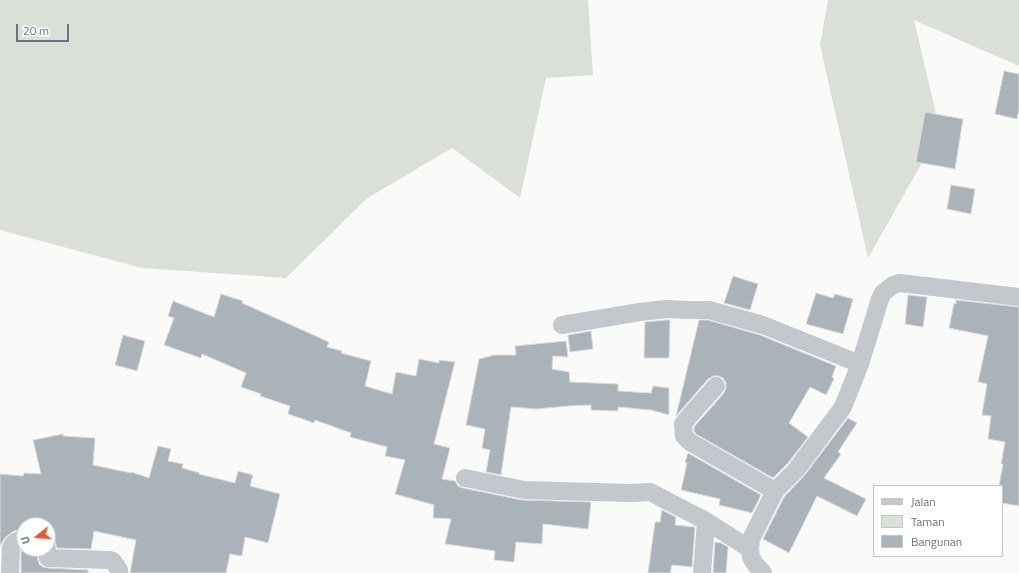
<!DOCTYPE html>
<html>
<head>
<meta charset="utf-8">
<style>
  body { margin:0 }
  #map { position:relative; width:1019px; height:573px; overflow:hidden; background:#fafaf8; font-family:"Titillium Web",sans-serif }
  canvas { display:block }
  .legend { position:absolute; left:873px; top:485px; width:130px; height:72px; box-sizing:border-box; background:#fff; border:1px solid #c1c8cd; margin:0; padding:5px 7px; list-style:none; font-size:12px; color:#657683 }
  .legend li { display:flex; align-items:center; gap:8px; height:20px }
  .legend b { width:20px; border:1px solid #c1c8cd }
  .north { position:absolute; left:16px; top:517px; width:40px; height:40px; box-sizing:border-box; background:#fff; border:1px solid #c1c8cd; border-radius:50%; rotate:253deg; font-size:11px; font-weight:700; line-height:16px; text-align:center; color:#657683 }
  .north::after { content:''; display:block; margin:auto; width:14px; height:18px; background:#e4572e; clip-path:polygon(50% 0,100% 100%,50% 72%,0 100%) }
  .scale { position:absolute; left:16px; top:24px; width:53px; height:18px; box-sizing:border-box; border:2px solid #657683; border-top:0; padding-left:5px; font-size:12px; line-height:14px; white-space:nowrap; color:#657683; -webkit-text-stroke:3px #fff; paint-order:stroke }
</style>
</head>
<body>
<div id="map">
<canvas width="1019" height="573"></canvas>
<ul class="legend">
<li><b style="height:5px;background:#c3c8cc"></b>Jalan</li>
<li><b style="height:11px;background:#dadfd7"></b>Taman</li>
<li><b style="height:11px;background:#aab3b9"></b>Bangunan</li>
</ul>
<div class="north">U</div>
<div class="scale">20 m</div>
</div>
<script>
const g = document.querySelector('canvas').getContext('2d');
g.lineJoin = 'round';
function fill(path, color) {
  g.fillStyle = color;
  g.fill(path, 'evenodd');
}
function shape(rows) {
  const path = new Path2D();
  for (const r of rows) {
    path.moveTo(r[0], r[1]);
    for (let i = 2; i < r.length; i += 2) path.lineTo(r[i], r[i + 1]);
  }
  return path;
}
function stroke(path, color, width, dash) {
  g.strokeStyle = color;
  g.lineWidth = width;
  g.lineCap = dash ? 'butt' : 'round';
  g.setLineDash(dash || []);
  g.stroke(path);
}
const green = shape([
  [0,0,588,0,593,75,546,78,520,198,452,148,366,199,286,278,142,268,0,230],
  [828,0,1019,0,1019,66,914,20,940,131,868,258,820,45]
]);
const building = shape([
  [1004,71,1019,74,1019,109,1017,119,995,114,1004,71],
  [925,112,963,119,955,169,916,162,925,112],
  [951,185,975,189,971,214,947,209,951,185],
  [733,276,758,284,750,310,724,303,733,276],
  [816,293,833,298,835,294,853,299,843,334,806,324,816,293],
  [221,294,243,301,242,303,329,342,327,347,342,351,341,353,371,361,365,386,392,394,396,372,416,376,419,359,439,363,439,360,455,362,434,444,450,448,442,479,455,481,458,486,463,488,522,500,591,502,588,529,543,524,542,544,516,542,514,562,494,560,495,551,445,544,451,519,433,518,434,505,395,494,405,460,385,456,387,447,350,437,351,433,315,420,314,423,288,414,290,406,260,396,261,394,241,387,246,373,202,354,201,358,164,345,174,318,168,316,173,301,214,317,221,294],
  [908,295,927,297,923,327,905,324,908,295],
  [956,300,1019,307,1019,506,1002,503,1002,486,999,486,1003,464,1001,464,1005,442,988,439,991,416,982,415,987,384,978,382,988,336,949,328,954,303,956,304,956,300],
  [666,320,670,320,669,358,644,358,645,322,666,320],
  [699,320,708,320,760,335,836,366,832,377,834,379,826,395,810,387,789,423,808,437,788,463,773,478,696,434,694,431,694,427,724,393,726,388,726,383,723,378,718,376,713,376,708,379,676,416,699,320],
  [591,331,593,349,570,352,568,335,591,331],
  [123,335,145,341,137,371,115,365,123,335],
  [566,341,568,357,553,356,552,369,569,372,570,382,618,384,618,391,651,393,653,386,669,388,669,415,651,410,618,407,618,411,591,410,591,405,568,406,536,409,511,407,501,475,486,472,490,450,482,448,485,429,466,425,479,359,494,355,516,355,515,346,566,341],
  [848,418,857,423,838,452,841,454,824,478,866,499,857,516,817,496,789,553,763,539,784,497,804,476,848,418],
  [63,434,63,436,95,438,93,465,131,473,131,472,149,478,158,446,171,449,168,461,183,464,182,468,200,473,199,474,235,483,238,471,253,475,250,486,280,494,268,543,245,537,242,556,230,554,226,573,130,573,136,540,94,531,91,549,57,548,55,542,52,540,48,539,48,525,24,525,24,529,14,531,7,536,4,539,1,545,0,545,0,474,23,476,24,473,41,474,33,440,63,434],
  [688,453,761,495,752,513,719,505,720,499,681,490,687,463,685,462,688,453],
  [662,510,676,517,675,525,695,527,692,567,672,565,670,573,648,573,655,522,660,522,662,510],
  [715,542,721,543,728,547,726,573,713,573,715,542],
  [27,549,37,549,38,560,39,564,43,567,48,568,88,570,88,573,21,573,21,551,27,549]
]);
const street = shape([
  [562,325,640,312,666,309,688,310,709,310,763,325,860,364],
  [716,386,692,413,683,424,684,436,690,442,775,491],
  [465,478,524,490,631,493,650,492,706,521,750,549],
  [47,549,48,558,110,560,113,561,119,570,119,573],
  [10,573,11,548,13,544,17,541,24,539],
  [702,573,706,521],
  [763,573,755,564,751,557,750,549,751,539,775,491,796,470,843,407,860,364,880,299,883,293,893,285,900,283,1019,297]
]);
fill(green, '#dadfd7');
fill(building, '#aab3b9');
stroke(building, '#dcdcda', 1);
stroke(street, '#c3c8cc', 18);
</script>
</body>
</html>
